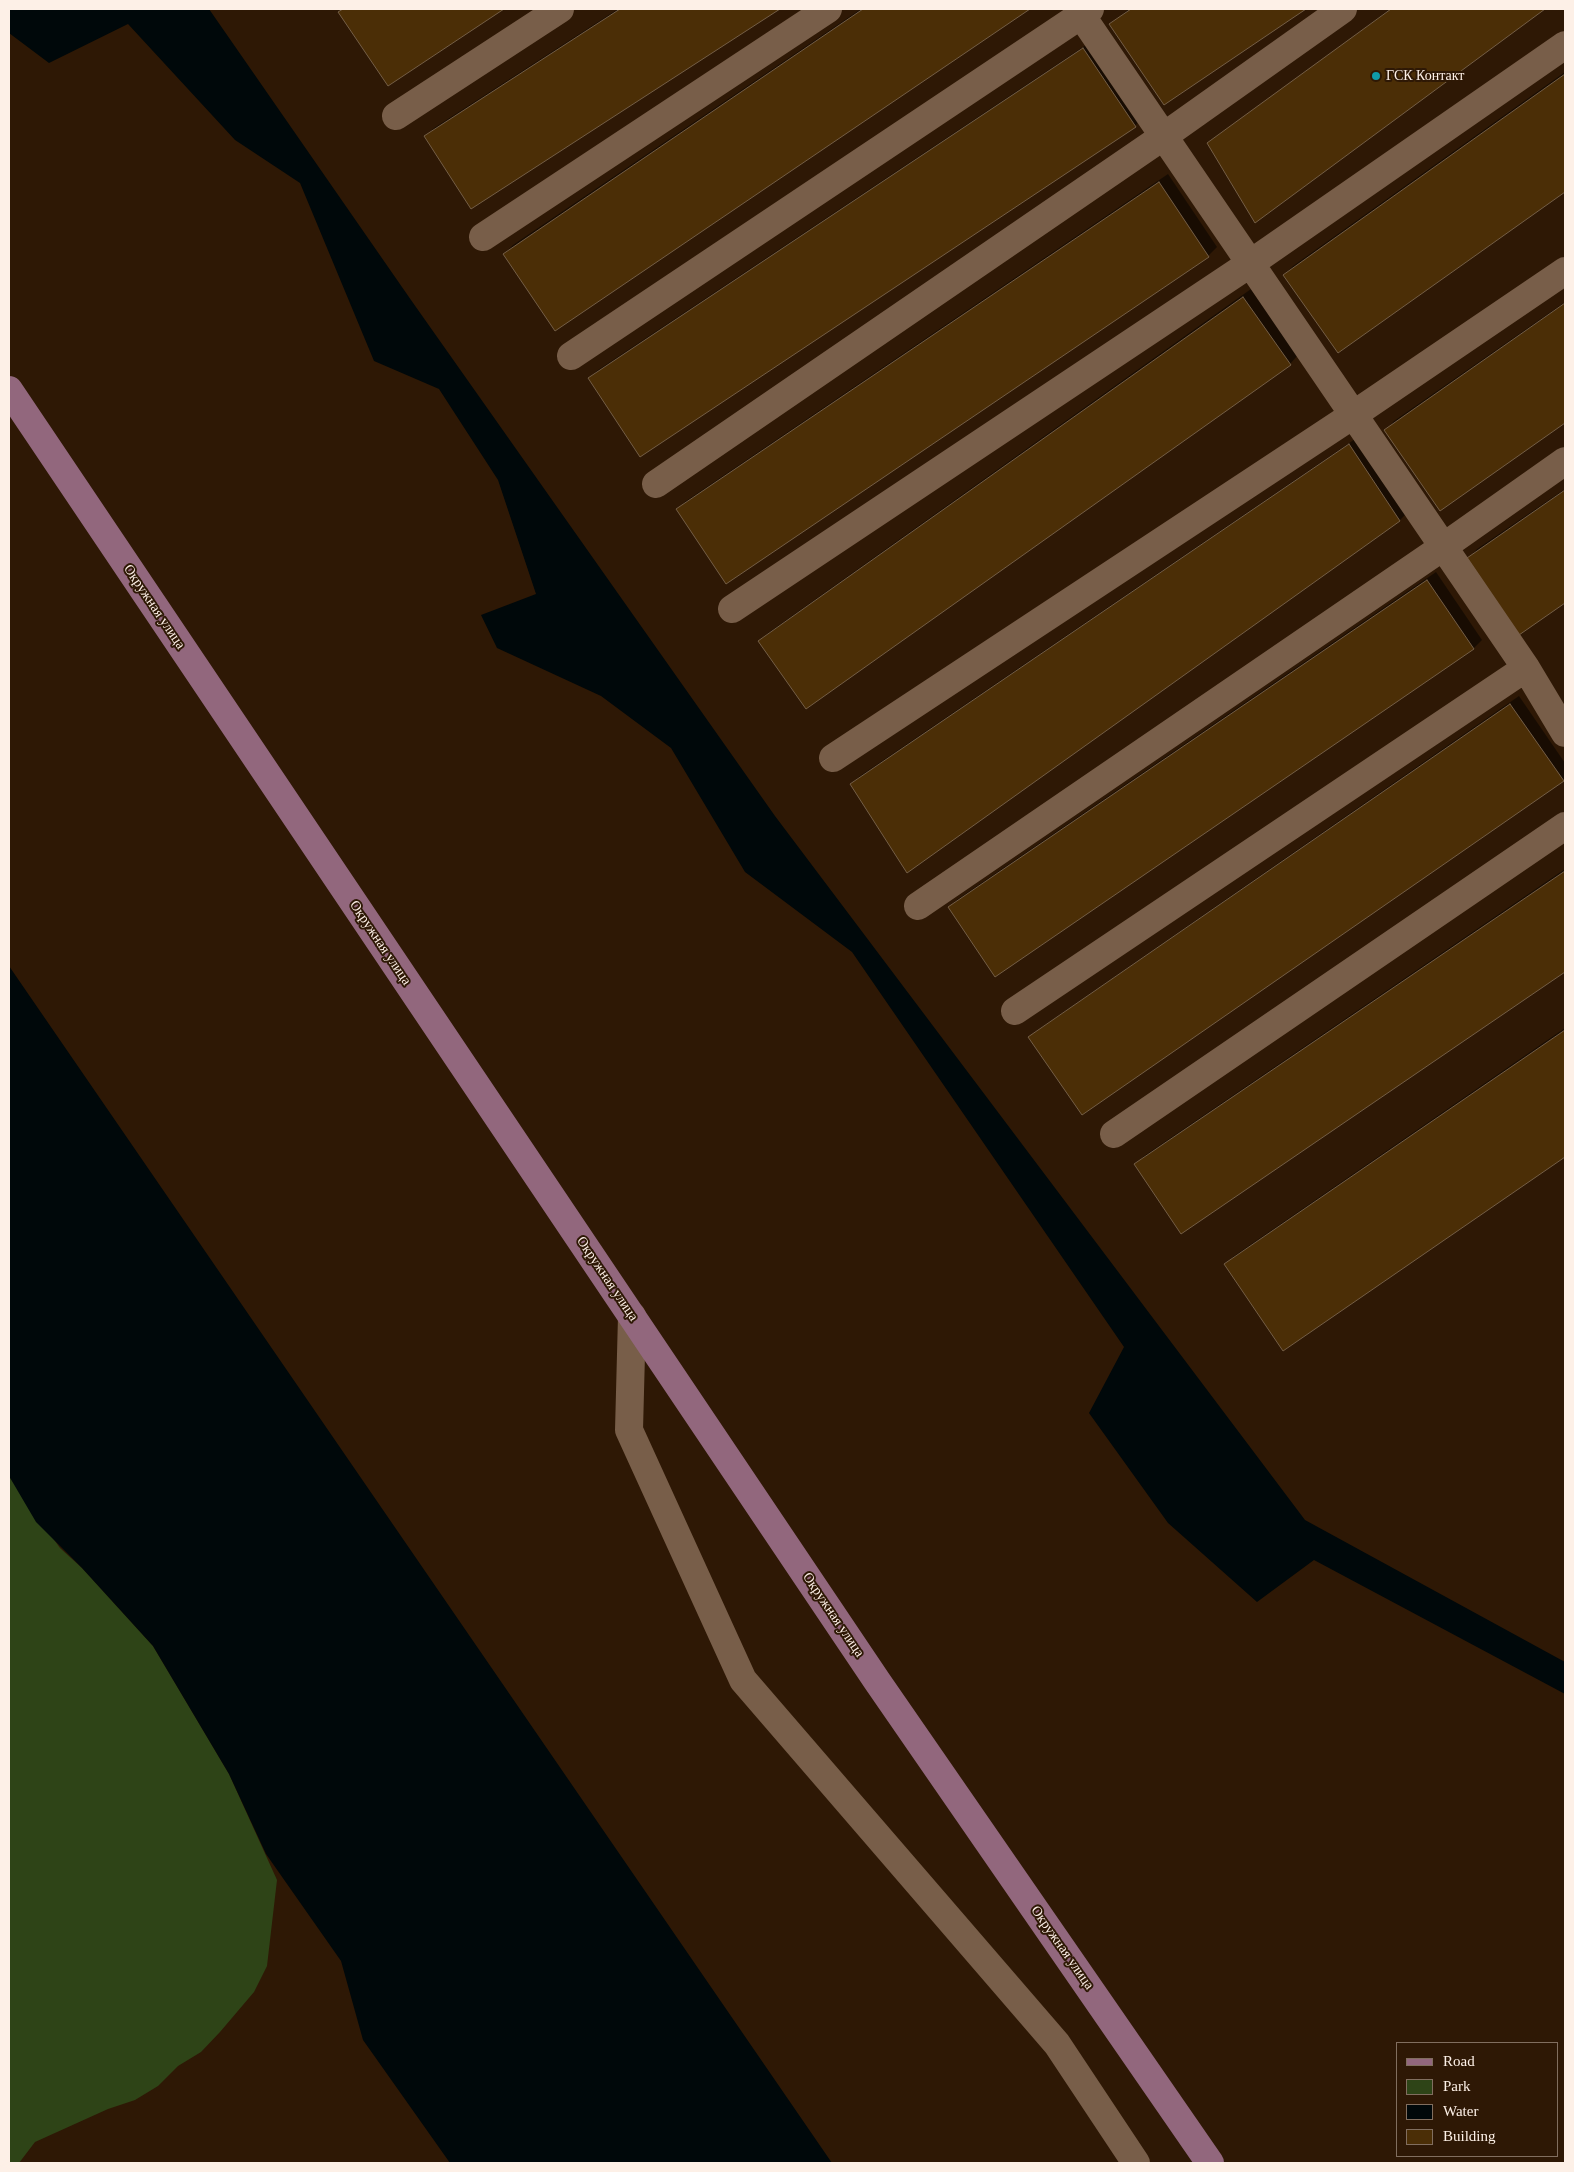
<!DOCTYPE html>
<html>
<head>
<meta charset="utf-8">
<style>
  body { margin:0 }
  #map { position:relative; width:1574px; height:2172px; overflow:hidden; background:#2e1805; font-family:"Times New Roman",serif }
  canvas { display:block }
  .frame { position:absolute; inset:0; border:10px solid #fdf0e7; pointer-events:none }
  .legend { position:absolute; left:1396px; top:2042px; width:162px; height:115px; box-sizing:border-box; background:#2e1805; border:1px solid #816e5f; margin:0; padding:6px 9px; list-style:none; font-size:15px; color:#fdf0e7 }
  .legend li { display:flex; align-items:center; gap:10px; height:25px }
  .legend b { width:25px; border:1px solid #816e5f }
</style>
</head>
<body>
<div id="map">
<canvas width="1574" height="2172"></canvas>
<div class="frame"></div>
<ul class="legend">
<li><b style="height:6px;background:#92677d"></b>Road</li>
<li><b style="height:14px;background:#2e4417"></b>Park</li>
<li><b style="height:14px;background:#00080a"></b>Water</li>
<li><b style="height:14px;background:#4b2e06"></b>Building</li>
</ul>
</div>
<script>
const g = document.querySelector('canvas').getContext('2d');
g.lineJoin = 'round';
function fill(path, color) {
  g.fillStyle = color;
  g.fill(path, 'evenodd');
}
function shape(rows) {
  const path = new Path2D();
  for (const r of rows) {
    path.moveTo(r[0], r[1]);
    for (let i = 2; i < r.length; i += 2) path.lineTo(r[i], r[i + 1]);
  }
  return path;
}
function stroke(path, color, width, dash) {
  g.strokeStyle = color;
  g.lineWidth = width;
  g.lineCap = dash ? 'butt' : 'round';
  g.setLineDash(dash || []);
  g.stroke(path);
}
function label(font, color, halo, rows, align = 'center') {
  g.font = font + ' "Times New Roman",serif';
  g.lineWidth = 4;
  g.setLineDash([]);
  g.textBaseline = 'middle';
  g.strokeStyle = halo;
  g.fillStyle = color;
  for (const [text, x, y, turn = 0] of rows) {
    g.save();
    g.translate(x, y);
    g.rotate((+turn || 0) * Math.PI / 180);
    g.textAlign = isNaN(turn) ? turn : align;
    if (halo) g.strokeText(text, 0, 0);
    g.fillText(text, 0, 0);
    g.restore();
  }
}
const green = shape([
  [9,1476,60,1548,82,1568,153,1646,229,1774,277,1880,267,1966,254,1992,220,2032,201,2052,178,2066,158,2086,135,2100,108,2109,35,2142,19,2163,9,2163]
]);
const water = shape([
  [9,9,209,9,411,300,775,816,1305,1520,1565,1662,1565,1694,1314,1560,1257,1602,1168,1523,1089,1413,1124,1347,852,952,745,872,671,748,601,696,497,648,481,615,536,594,498,480,439,389,374,361,300,183,235,140,128,24,49,63,9,33],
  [9,966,832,2163,450,2163,363,2040,341,1961,266,1854,229,1774,153,1646,82,1568,36,1522,9,1476]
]);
const shadow = shape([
  [343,9,502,9,388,85,340,12],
  [618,9,778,9,472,207,426,136,434,128],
  [861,9,1027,9,556,329,504,254,513,245],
  [1129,9,1303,9,1164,103,1111,24],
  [1390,9,1543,9,1255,221,1209,144],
  [1092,41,1143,117,1135,126,589,378,598,370],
  [1565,72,1565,191,1339,352,1284,275,1293,266],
  [1168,174,1217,247,1208,256,726,582,677,509,686,501],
  [1251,289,1298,355,1290,364,759,641,768,633],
  [1565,302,1565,422,1440,509,1386,430,1394,421],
  [1358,437,1408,512,1400,520,907,871,851,784,860,776],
  [1565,489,1565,602,1519,633,1469,558,1477,549],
  [1436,572,1482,640,1474,648,949,907,958,899],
  [1519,696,1565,763,1565,778,1563,780,1030,1037,1039,1029],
  [1565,869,1565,970,1181,1232,1135,1165,1144,1156],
  [1565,1028,1565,1156,1283,1349,1225,1264,1234,1256]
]);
const building = shape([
  [343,9,504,9,388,86,338,12,343,9],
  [620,9,780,9,471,209,424,136,620,9],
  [863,9,1030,9,555,331,503,254,863,9],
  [1131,9,1306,9,1164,105,1109,24,1131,9],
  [1391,9,1545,9,1255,223,1207,143,1391,9],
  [1083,48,1136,127,640,457,588,378,1083,48],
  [1565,74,1565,192,1338,353,1283,275,1565,74],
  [1159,182,1209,257,726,584,676,509,1159,182],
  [1243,297,1291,365,806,709,758,641,1243,297],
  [1565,303,1565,423,1440,511,1384,430,1565,303],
  [1349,444,1400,521,907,873,850,784,1349,444],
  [1565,490,1565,603,1519,635,1467,558,1565,490],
  [1427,580,1474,649,995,977,948,907,1427,580],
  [1510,704,1564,781,1082,1115,1028,1037,1510,704],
  [1565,871,1565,972,1181,1234,1134,1164,1565,871],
  [1565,1030,1565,1157,1283,1351,1224,1264,1565,1030]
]);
const minor = shape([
  [1077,9,1526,668,1565,733],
  [396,116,560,9],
  [483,237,828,9],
  [571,356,1090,9],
  [656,484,1164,136,1343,9],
  [732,609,1251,263,1565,45],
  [833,758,1353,415,1565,271],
  [918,906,1443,547,1565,461],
  [1015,1011,1526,668],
  [1114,1134,1565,826],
  [632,1316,629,1430,743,1680,1057,2044,1136,2163]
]);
const major = shape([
  [9,390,877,1681,1210,2163]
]);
const markers = [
  [1376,76,5,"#0f9aa8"]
];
const poiNames = [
  ["ГСК Контакт",1386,76]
];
const streetNames = [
  ["Окружная улица",154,607,56],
  ["Окружная улица",380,943,56],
  ["Окружная улица",607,1279,56],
  ["Окружная улица",833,1615,56],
  ["Окружная улица",1062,1948,55]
];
fill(green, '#2e4417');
fill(water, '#00080a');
fill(shadow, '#0007');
fill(building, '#4b2e06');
stroke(building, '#745e46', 1);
stroke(minor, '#785e49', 28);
stroke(major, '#92677d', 28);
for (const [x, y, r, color] of markers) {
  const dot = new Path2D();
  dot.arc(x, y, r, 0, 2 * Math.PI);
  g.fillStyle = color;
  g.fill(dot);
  stroke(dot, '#2e1805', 2);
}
label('14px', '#fdf0e7', '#2e1805', poiNames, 'left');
label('14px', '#fdf0e7', '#2e1805', streetNames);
</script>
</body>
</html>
